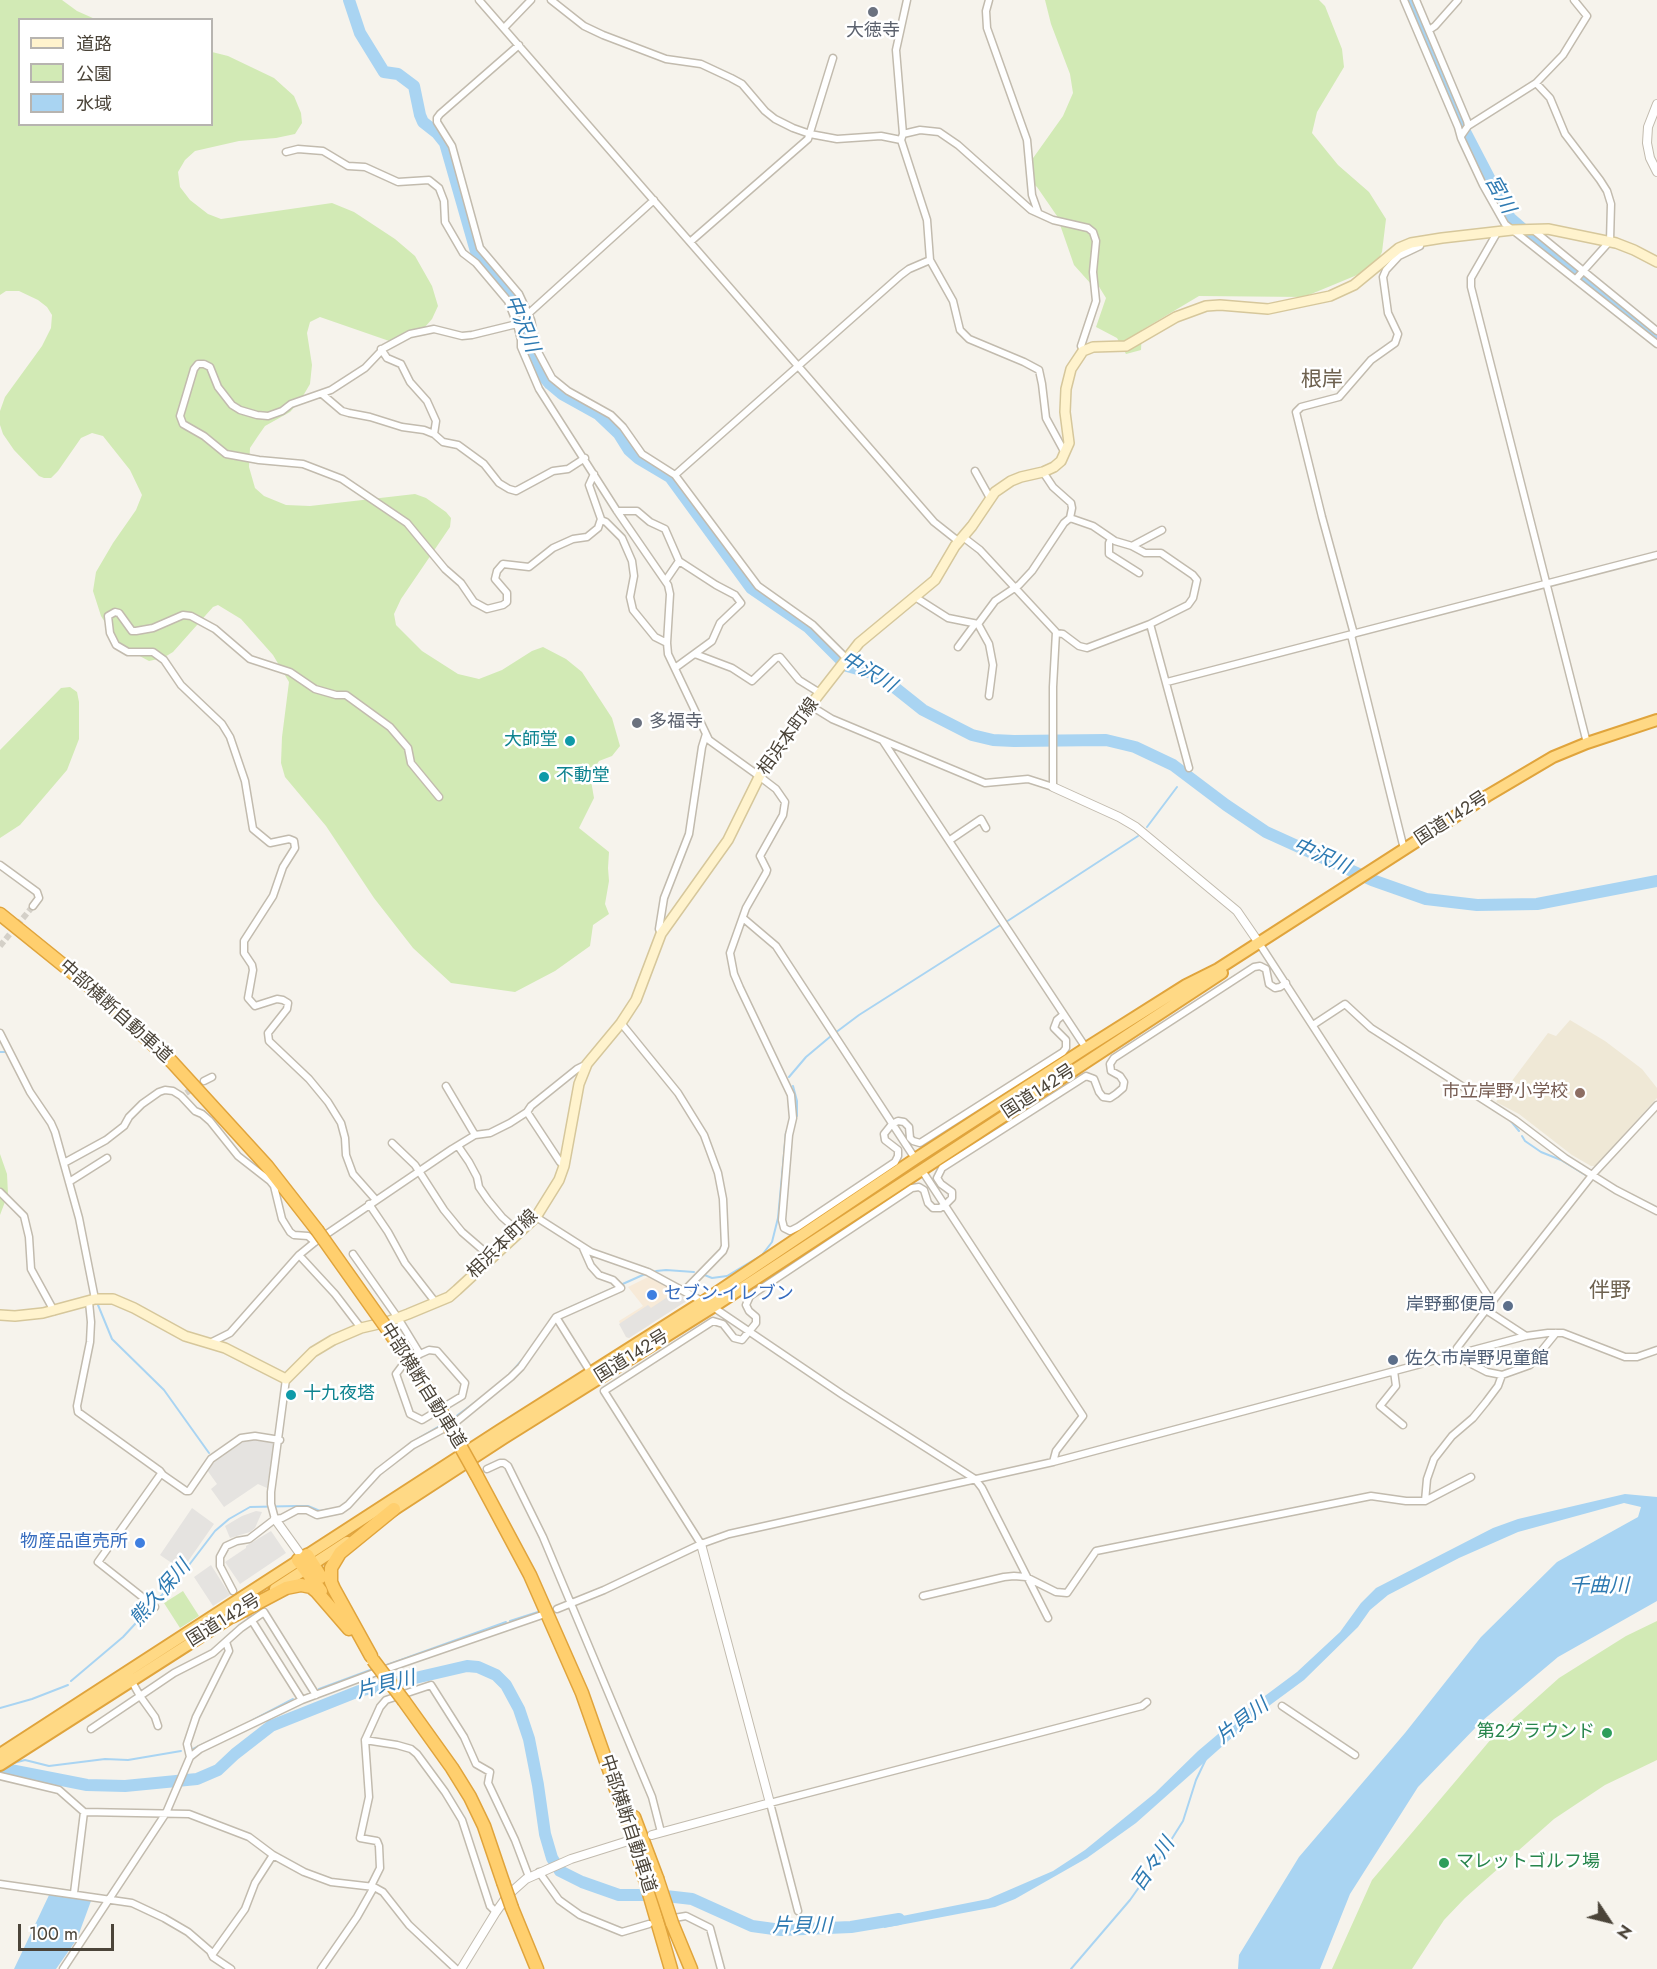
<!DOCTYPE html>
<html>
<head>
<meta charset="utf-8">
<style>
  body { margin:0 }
  #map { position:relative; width:1657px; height:1969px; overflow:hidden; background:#f6f3ec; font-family:Jost,"Noto Sans JP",sans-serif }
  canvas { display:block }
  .legend { position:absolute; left:18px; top:18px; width:195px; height:108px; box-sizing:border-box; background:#fff; border:2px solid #b7b4b0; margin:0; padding:8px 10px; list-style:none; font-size:18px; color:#4b4439 }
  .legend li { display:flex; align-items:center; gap:12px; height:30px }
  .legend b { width:30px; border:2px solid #b7b4b0 }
  .north { position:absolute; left:1579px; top:1891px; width:60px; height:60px; -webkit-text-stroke:4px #fff; paint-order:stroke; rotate:125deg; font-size:16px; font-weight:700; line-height:24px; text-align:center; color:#4b4439 }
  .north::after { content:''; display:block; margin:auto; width:21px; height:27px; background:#4b4439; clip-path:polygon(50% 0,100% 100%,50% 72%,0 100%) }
  .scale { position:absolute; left:18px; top:1924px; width:96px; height:27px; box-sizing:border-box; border:3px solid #4b4439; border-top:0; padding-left:8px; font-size:18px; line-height:21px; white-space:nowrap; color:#4b4439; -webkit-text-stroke:4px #fff; paint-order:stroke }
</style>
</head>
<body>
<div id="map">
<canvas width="1657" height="1969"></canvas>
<ul class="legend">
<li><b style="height:8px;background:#fff3cd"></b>道路</li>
<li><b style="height:16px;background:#d2eab5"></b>公園</li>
<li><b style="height:16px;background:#a9d4f2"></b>水域</li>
</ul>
<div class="north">N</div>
<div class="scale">100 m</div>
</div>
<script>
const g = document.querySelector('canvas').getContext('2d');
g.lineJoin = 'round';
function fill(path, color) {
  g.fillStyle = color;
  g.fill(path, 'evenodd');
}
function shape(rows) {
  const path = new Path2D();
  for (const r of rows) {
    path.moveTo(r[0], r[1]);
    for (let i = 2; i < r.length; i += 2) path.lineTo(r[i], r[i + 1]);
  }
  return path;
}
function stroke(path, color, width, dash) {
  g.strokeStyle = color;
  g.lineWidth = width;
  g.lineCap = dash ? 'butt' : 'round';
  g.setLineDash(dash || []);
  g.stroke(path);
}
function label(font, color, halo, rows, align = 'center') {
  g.font = font + ' Jost,"Noto Sans JP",sans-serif';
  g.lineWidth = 5;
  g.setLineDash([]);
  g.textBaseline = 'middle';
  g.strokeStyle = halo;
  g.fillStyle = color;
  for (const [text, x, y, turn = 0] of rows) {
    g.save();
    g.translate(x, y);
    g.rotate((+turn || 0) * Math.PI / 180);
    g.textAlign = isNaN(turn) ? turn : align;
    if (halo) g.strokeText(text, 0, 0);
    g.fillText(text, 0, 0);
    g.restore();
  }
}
const commercial = shape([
  [650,1276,688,1300,629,1338,626,1337,619,1321,643,1306,628,1287]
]);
const education = shape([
  [1570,1020,1605,1041,1642,1069,1657,1088,1657,1098,1595,1166,1591,1166,1572,1155,1519,1114,1496,1102,1548,1033,1556,1036]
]);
const green = shape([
  [0,0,62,0,77,11,95,19,20,20,20,124,212,124,212,52,228,56,274,78,294,96,301,113,302,123,295,134,276,138,239,141,195,151,185,160,178,172,180,187,190,200,208,214,221,219,332,203,354,212,395,239,415,256,432,286,438,306,432,319,417,336,395,343,320,317,310,322,307,333,312,365,310,384,300,401,290,412,265,426,258,436,250,448,249,467,255,488,264,496,286,505,310,506,415,494,426,498,446,512,451,518,450,527,401,599,394,614,396,625,422,651,458,674,479,679,502,670,532,651,543,647,566,659,582,672,612,718,620,746,612,756,599,761,590,775,594,798,579,828,609,852,608,868,609,881,605,904,609,914,593,925,590,946,555,971,515,992,451,983,413,948,374,898,326,826,285,777,281,763,282,737,289,682,273,655,241,619,218,605,213,607,173,652,163,658,149,661,134,653,116,640,101,616,93,591,96,572,113,543,136,510,142,495,130,470,103,436,92,433,81,438,58,471,51,478,44,478,39,476,14,450,3,434,0,425,0,411,5,397,42,346,51,328,52,315,47,307,38,300,19,291,6,291,0,295],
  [1045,0,1319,0,1325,6,1342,49,1344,67,1317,112,1312,133,1338,165,1369,192,1386,219,1382,252,1374,268,1304,297,1199,296,1142,330,1141,350,1126,354,1117,338,1096,327,1106,298,1098,285,1091,284,1074,265,1057,216,1037,187,1027,178,1026,168,1063,116,1073,93,1070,74,1051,24],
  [70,687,77,692,79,702,79,739,67,770,20,825,0,838,0,750,61,688],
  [0,1154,7,1174,8,1194,0,1215],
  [183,1591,199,1616,180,1628,164,1603],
  [1657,1621,1657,1760,1605,1785,1554,1819,1465,1898,1444,1920,1412,1969,1332,1969,1372,1880,1492,1738,1559,1678,1626,1636]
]);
const parking = shape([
  [675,1292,688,1300,629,1338,626,1337,619,1324,648,1305,651,1308],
  [253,1439,274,1443,267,1488,258,1484,224,1507,211,1489,217,1484,207,1470,213,1463,246,1440],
  [192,1508,214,1524,182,1570,160,1555],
  [256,1511,262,1512,255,1528,250,1532,230,1538,225,1526,242,1516],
  [271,1531,286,1553,240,1584,225,1562,246,1548,246,1546],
  [211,1565,230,1595,213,1606,194,1577]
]);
const water = shape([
  [1625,1494,1657,1497,1657,1601,1558,1657,1482,1721,1418,1787,1350,1894,1320,1969,1238,1969,1239,1955,1299,1857,1405,1733,1481,1637,1557,1562,1638,1517,1641,1507,1624,1503,1518,1532,1459,1558,1388,1595,1370,1610,1358,1627,1304,1680,1262,1711,1136,1823,1087,1858,1015,1899,995,1907,884,1928,882,1920,988,1899,1053,1871,1085,1850,1155,1793,1198,1751,1250,1707,1297,1672,1340,1632,1361,1603,1376,1588,1493,1528,1518,1519],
  [50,1893,91,1901,77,1939,56,1969,14,1969]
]);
const stream = shape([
  [1184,778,1187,775],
  [1147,827,1177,787],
  [1006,922,1138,836],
  [835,1033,859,1015,1002,924],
  [0,1052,5,1052],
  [789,1077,806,1057,831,1036],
  [793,1086,797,1101,797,1116],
  [1492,1109,1510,1120,1519,1131],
  [1522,1136,1525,1141,1541,1152,1561,1160,1587,1176],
  [656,1271,666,1270,694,1272],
  [702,1274,712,1278,727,1276,762,1255,772,1242,778,1218,786,1132],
  [98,1305,112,1339,164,1390,209,1453],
  [541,1334,553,1316,558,1313,645,1274],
  [510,1374,522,1360],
  [451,1420,485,1395],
  [412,1442,443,1424],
  [510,1621,538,1612],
  [384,1666,506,1622],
  [71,1681,123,1637,186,1569,215,1531,229,1519,250,1507,296,1506,308,1506,320,1511,330,1509],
  [319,1689,373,1669],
  [0,1708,32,1699,68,1685],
  [253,1720,293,1699],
  [193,1749,218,1737],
  [10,1764,25,1760,49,1766,105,1759,128,1760,181,1751],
  [1071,1969,1130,1900,1161,1856,1183,1821,1196,1780,1206,1759]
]);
const river = shape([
  [349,0,360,33,384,72,398,74,414,86,420,115,423,122,437,133,445,143,477,255,514,296,521,314,527,343,539,371,550,384,562,394,598,414,619,434,629,450,638,458,670,477,751,588,808,627,847,666,879,675,923,710,972,735,993,740,1014,741,1106,740,1135,747,1173,765,1226,805,1266,832,1372,880,1426,899,1477,905,1537,904,1657,881],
  [1410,0,1433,58,1458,113,1460,122,1510,218,1533,238,1657,337],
  [0,1768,87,1785,125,1786,197,1779,218,1770,235,1754,271,1726,359,1691,467,1666,478,1667,496,1675,506,1685,519,1709,529,1739,538,1785,545,1834,552,1858,560,1871,582,1882,619,1895,657,1895,692,1899,752,1926,781,1930,851,1927,899,1919]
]);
const minorTunnel = shape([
  [0,946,33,906],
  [186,1093,204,1081],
  [233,1591,254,1624]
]);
const minor = shape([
  [479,0,934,522,958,541],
  [551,0,584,26,603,35,666,59,701,64,731,78,742,84,765,111,775,119,793,128,810,134,837,139,881,136,901,140],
  [989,0,986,11,987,28,1027,140,1032,195,1038,212],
  [1404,0,1458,127,1461,138,1483,185,1505,224,1657,344],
  [1416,0,1467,121,1468,126,1461,136],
  [504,28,531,0],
  [1429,30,1435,26,1458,0],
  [519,45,440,114,437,118,437,122,452,146,480,248,519,294,531,320,537,350,552,378,568,391,611,415,623,427,642,454,675,475,758,586,813,625,846,658],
  [1536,83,1550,98,1565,134,1600,180,1607,191,1611,204,1610,241,1576,279],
  [1468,126,1536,83,1563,55,1587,16,1574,0],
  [903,134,896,50,907,0],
  [901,140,927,220,930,260,953,301,960,330,969,339,1024,362,1039,370,1042,384,1046,418,1065,453],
  [901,140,903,134,920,130,939,132,958,145,1031,210,1053,220,1088,228,1093,232,1096,241,1093,272,1096,301,1081,346,1083,351],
  [286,152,298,149,323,151,348,166,365,167,398,182,429,180,439,188,444,201,445,222,463,253,476,263,508,301,517,324,521,340,521,347,539,389,617,511,668,585,670,594,667,643,668,654,709,740,759,776,776,789,785,802,783,815,760,856,767,870,766,873,746,908,730,953,734,974,740,988,791,1095,793,1118,789,1135,782,1220,784,1228,790,1231,798,1227,895,1162,898,1156,898,1150,885,1140,884,1134,892,1124,898,1121,904,1122,909,1127,910,1138,913,1141,920,1143,1063,1052,1066,1048,1066,1040,1054,1028,1057,1020,1063,1015],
  [1532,229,1657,331],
  [1498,231,1471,278,1471,287,1587,743],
  [690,242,808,139,833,58],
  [381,349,387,358,401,364,410,382,427,401,436,421,434,434],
  [322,394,342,411,349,413,370,417,402,427,424,430,434,434,443,442,458,445,484,464,499,483,509,489,516,491,553,471,568,469,585,458],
  [975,471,990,498],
  [594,474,589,485,601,519,598,528,587,537,573,539,553,548,529,567,503,564,497,571,495,579,507,593,507,602,503,605,487,609,474,602,461,583,445,569,407,523,342,479,303,464,259,460,226,454,204,436,183,424,180,416,194,369,198,364,204,364,210,367,218,387,232,405,240,410,257,415,268,416,282,411,291,404,331,390,365,368,384,348,410,334,434,329,462,336,472,335,517,324,654,200],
  [675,475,901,275,909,269,930,260],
  [617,511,637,511,650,522,665,529,679,561,716,585,735,595,741,603,720,623,712,641,675,668],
  [1070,518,1093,526,1115,541,1132,546,1162,530],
  [601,520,606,522,622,538,632,561,634,576,630,597,633,610,655,637,667,643],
  [1111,539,1109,543,1109,554,1139,573],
  [1132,546,1145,553,1161,553,1193,575,1197,580,1193,598,1188,605,1150,624],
  [666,580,679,561],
  [915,597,948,618,978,624,995,601,1019,585,1032,571,1064,523,1070,518,1072,508,1071,503,1053,487,1043,472],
  [978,624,989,644,993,665,989,696],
  [1056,633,1063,634,1079,646,1087,648,1150,624,1189,768],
  [1354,634,1322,517,1296,412,1301,407,1339,397,1371,360,1395,343,1398,334,1388,313,1383,277,1386,270,1399,256,1420,246,1421,241],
  [1351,635,1404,849],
  [958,647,975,624],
  [695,654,732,668,752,681,776,658,780,657,799,680,820,693],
  [1167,682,1657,555],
  [811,706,832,719,985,783,1028,779,1053,787,1053,687,1056,632,980,550,963,537],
  [883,741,1086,1048],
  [950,840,981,819,986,828],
  [0,865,37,892,39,898,33,906],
  [743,918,776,946,916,1160],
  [661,934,659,929,664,898,689,834,702,747,706,734],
  [1259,943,1492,1302],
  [621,1023,678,1093,704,1135,718,1173,723,1199,725,1246,723,1251,684,1291],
  [1313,1025,1345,1004,1371,1028,1515,1120,1565,1158,1616,1190,1657,1211],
  [0,1033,30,1092,51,1123,55,1132,79,1218,95,1299],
  [204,1081,212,1077],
  [446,1086,475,1135],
  [527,1112,560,1162,564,1166],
  [392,1143,415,1165,444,1210,462,1232,491,1257],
  [458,1146,469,1162,477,1177,479,1187,488,1200,502,1217,519,1232],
  [64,1163,106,1140,124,1126,129,1117,142,1104,159,1092,165,1090,173,1091,181,1096,195,1111,202,1114,210,1121,238,1156,270,1181,274,1186,282,1219,290,1232,294,1235,308,1236,315,1242],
  [921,1169,1083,1416,1056,1451,1053,1462],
  [69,1182,107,1158],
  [0,1192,24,1216,29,1237,31,1269,54,1311],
  [376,1200,353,1174,346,1155,345,1138,341,1123,328,1102,309,1079,269,1041,268,1033,287,1009,288,1003,283,1000,277,999,255,1006,248,998,253,970,252,965,244,953,244,941,273,896,283,867,295,848,294,841,289,839,270,843,253,829,245,781,230,737,222,724,181,685,164,660,153,652,128,652,116,645,110,633,108,616,115,612,119,613,132,631,136,631,153,628,183,615,191,616,215,629,250,659,290,672,315,689,336,695,346,695,390,727,408,748,411,763,439,797],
  [369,1204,388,1232,405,1263,436,1303],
  [536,1217,591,1252,648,1272,713,1307,843,1395,975,1479,982,1488,1048,1618],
  [353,1254,398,1318,420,1354,429,1350,437,1351,465,1383,462,1396,422,1420,410,1414,396,1374,402,1366,420,1354],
  [299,1255,335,1294,361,1328],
  [89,1302,91,1322,90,1342,77,1406,78,1412,160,1471,163,1475,186,1491,189,1491,211,1459,241,1438,255,1436,280,1440],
  [1486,1310,1526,1336],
  [556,1317,591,1373],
  [1556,1333,1530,1365,1502,1375,1487,1372,1454,1355,1457,1348,1492,1302,1593,1174,1657,1105],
  [210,1343,230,1333,299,1255,315,1242,452,1149,475,1135,490,1133,510,1123,527,1112,531,1106,577,1069,587,1064],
  [1394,1371,1396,1386,1380,1406,1403,1425],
  [487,1469,500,1463,504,1463,508,1466,543,1537,652,1797,661,1832],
  [1425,1501,1427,1479,1434,1459,1452,1436,1473,1418,1486,1402,1498,1386,1502,1375],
  [275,1519,271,1504,271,1492,286,1379],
  [701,1544,604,1391,713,1321,723,1324,734,1338,742,1340,756,1323,756,1317,749,1311,746,1305,750,1296,912,1188,919,1187,924,1190,928,1203,933,1208,940,1208,947,1203,952,1198,952,1192,941,1184,937,1178,942,1168,1086,1076,1094,1079,1099,1092,1103,1097,1110,1098,1116,1094,1123,1088,1124,1082,1120,1076,1111,1071,1110,1064,1114,1058,1254,967,1260,966,1266,969,1269,984,1275,988,1280,987,1286,983],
  [233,1591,220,1566,220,1557,226,1546,237,1541,249,1539,275,1519,282,1518,297,1510,307,1510,317,1515,341,1510,348,1505,378,1472,391,1462,413,1445,456,1422,511,1377,521,1367,556,1317,621,1288,613,1280,599,1275,591,1266,583,1248],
  [923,1596,1004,1577,1014,1576,1026,1577,1056,1592,1067,1593,1096,1551,1371,1496,1406,1501,1425,1501,1471,1477],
  [155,1607,98,1562,160,1475,163,1475],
  [557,1609,604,1590,701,1544,729,1534,1053,1462,1526,1336,1548,1333,1563,1333,1625,1357,1637,1357,1657,1350],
  [254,1624,302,1700],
  [131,1680,140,1696,174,1673,213,1653,241,1628,264,1612,316,1695],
  [1282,1706,1355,1755],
  [91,1729,140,1696,155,1717,158,1726],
  [365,1740,380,1707,386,1700,431,1685,464,1737,476,1764,490,1772,488,1783,515,1840,529,1877],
  [190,1757,200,1749,302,1700,374,1673,542,1615],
  [0,1776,59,1790,84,1812,189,1814,249,1837,273,1855,304,1872,331,1882,374,1887,383,1892,409,1925,456,1969],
  [539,1872,559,1900,580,1915,622,1932,649,1924],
  [0,1884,132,1903,164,1918,188,1932,210,1951,213,1957,231,1969],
  [371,1886,380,1868,379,1846,377,1841,360,1838,369,1797,365,1740,397,1745,411,1749,417,1754,445,1792,462,1820,490,1906,496,1912],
  [74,1893,84,1812],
  [798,1911,770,1803,1142,1706,1147,1702],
  [668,1919,686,1916,710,1928,721,1969],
  [212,1955,245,1909,255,1883,273,1855],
  [63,1969,166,1813,190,1757,187,1744,196,1717,229,1651,226,1642],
  [321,1969,357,1917,374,1887]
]);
const tertiary = shape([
  [1657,104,1648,127,1647,143,1650,158,1657,172],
  [1053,787,1119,817,1136,827,1237,911,1259,943],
  [275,1519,303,1558],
  [652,1835,770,1803,701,1544],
  [461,1969,496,1912,508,1895,526,1879,571,1859,625,1842]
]);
const secondary = shape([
  [0,1315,15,1316,43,1313,95,1299,113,1299,134,1308,185,1336,225,1348,286,1379,313,1352,333,1340,361,1328,387,1322,408,1314,449,1297,457,1290,536,1217,559,1180,564,1166,579,1084,587,1064,621,1023,636,1000,661,934,728,840,767,761,859,643,935,580,955,546,972,526,995,492,1011,481,1021,477,1043,472,1054,467,1061,461,1069,443,1065,412,1066,389,1071,369,1083,351,1093,347,1126,346,1176,317,1206,306,1220,305,1268,309,1330,296,1354,285,1399,248,1411,243,1442,238,1512,230,1548,229,1616,243,1634,250,1657,262]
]);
const trunk = shape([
  [389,1513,504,1438,713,1307,1222,973],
  [275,1589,347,1542],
  [0,1754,500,1430,704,1301,915,1159,1086,1048,1186,985,1218,969,1487,796,1553,757,1587,743,1657,720],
  [0,1765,239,1612]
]);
const motorway = shape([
  [0,914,94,990,172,1062,267,1166,317,1230],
  [412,1364,438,1406],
  [477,1476,530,1575,582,1693,632,1835,671,1969],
  [307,1555,321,1577],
  [298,1560,321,1591],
  [233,1616,286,1588,301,1585,311,1587,317,1592,349,1629],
  [371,1656,334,1589,331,1582,331,1568,340,1553,394,1509],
  [404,1701,452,1768,470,1797,484,1826,503,1882],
  [634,1817,657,1878],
  [512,1908,537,1969],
  [672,1923,691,1969]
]);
const motorwayBridge = shape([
  [317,1230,412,1364],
  [438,1406,477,1476],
  [373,1660,404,1701],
  [657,1878,672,1923],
  [503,1882,512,1908]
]);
const markers = [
  [873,12,6,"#6b7280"],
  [637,723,6,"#6b7280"],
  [570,741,6,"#0f9aa8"],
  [544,777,6,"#0f9aa8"],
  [1580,1093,6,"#8d6e63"],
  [652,1295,6,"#3f7fe0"],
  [1508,1306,6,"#5c6f8a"],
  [1393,1360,6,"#5c6f8a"],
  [291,1395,6,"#0f9aa8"],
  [140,1543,6,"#3f7fe0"],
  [1607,1733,6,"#2e9e5b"],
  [1444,1863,6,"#2e9e5b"]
];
const worshipNames = [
  ["大徳寺",873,32],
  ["多福寺",649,723,"left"]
];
const streetNames = [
  ["相浜本町線",789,737,-54],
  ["国道142号",1452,819,-33],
  ["中部横断自動車道",115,1012,42],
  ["国道142号",1039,1092,-33],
  ["相浜本町線",503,1245,-44],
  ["国道142号",632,1357,-32],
  ["中部横断自動車道",422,1386,58],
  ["国道142号",224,1621,-32],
  ["中部横断自動車道",627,1824,72]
];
const cultureNames = [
  ["大師堂",558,741,"right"],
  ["不動堂",556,777],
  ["十九夜塔",303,1395]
];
const educationNames = [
  ["市立岸野小学校",1568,1093]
];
const shopNames = [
  ["セブン-イレブン",664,1295],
  ["物産品直売所",128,1543,"right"]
];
const serviceNames = [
  ["岸野郵便局",1496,1306],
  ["佐久市岸野児童館",1405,1360,"left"]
];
const leisureNames = [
  ["第2グラウンド",1595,1733],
  ["マレットゴルフ場",1456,1863,"left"]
];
const waterNames = [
  ["宮川",1499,195,61],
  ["中沢川",521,324,68],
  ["中沢川",868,673,31],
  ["中沢川",1321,857,24],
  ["千曲川",1599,1587],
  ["熊久保川",161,1594,-49],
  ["片貝川",386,1686,-14],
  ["片貝川",1243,1722,-38],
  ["百々川",1154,1865,-56],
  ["片貝川",802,1927]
];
const quarterNames = [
  ["根岸",1322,381],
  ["伴野",1610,1292]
];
fill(commercial, '#f7ead8');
fill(education, '#efe8d6');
fill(green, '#d2eab5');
fill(parking, '#e5e3e0');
fill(water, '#a9d4f2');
stroke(stream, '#a9d4f2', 2);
stroke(river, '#a9d4f2', 12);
stroke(minorTunnel, '#d4d0c8', 6, [6, 3]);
stroke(minor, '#c2bbae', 9);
stroke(tertiary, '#c2bbae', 10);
stroke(secondary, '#d6c79b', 12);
stroke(trunk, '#e0a43c', 14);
stroke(motorway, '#e0a43c', 15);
stroke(minor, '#fff', 6);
stroke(tertiary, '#fff', 8);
stroke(secondary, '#fff3cd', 9);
stroke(trunk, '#ffd985', 10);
stroke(motorway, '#ffcf6e', 12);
stroke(motorwayBridge, '#e0a43c', 15, []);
stroke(motorwayBridge, '#ffcf6e', 12);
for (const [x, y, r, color] of markers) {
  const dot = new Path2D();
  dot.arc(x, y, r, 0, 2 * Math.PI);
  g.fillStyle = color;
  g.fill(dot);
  stroke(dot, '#fff', 2);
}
label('18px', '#5b616d', '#fff', worshipNames);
label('18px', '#4b4439', '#fff', streetNames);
label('18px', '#0d838f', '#fff', cultureNames, 'left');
label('18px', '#785e54', '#fff', educationNames, 'right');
label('18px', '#366cbe', '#fff', shopNames, 'left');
label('18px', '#4e5e75', '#fff', serviceNames, 'right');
label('18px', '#27864d', '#fff', leisureNames, 'right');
label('italic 20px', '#2e7ab2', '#fff', waterNames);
label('21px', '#6e6250', '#fff', quarterNames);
</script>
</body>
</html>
